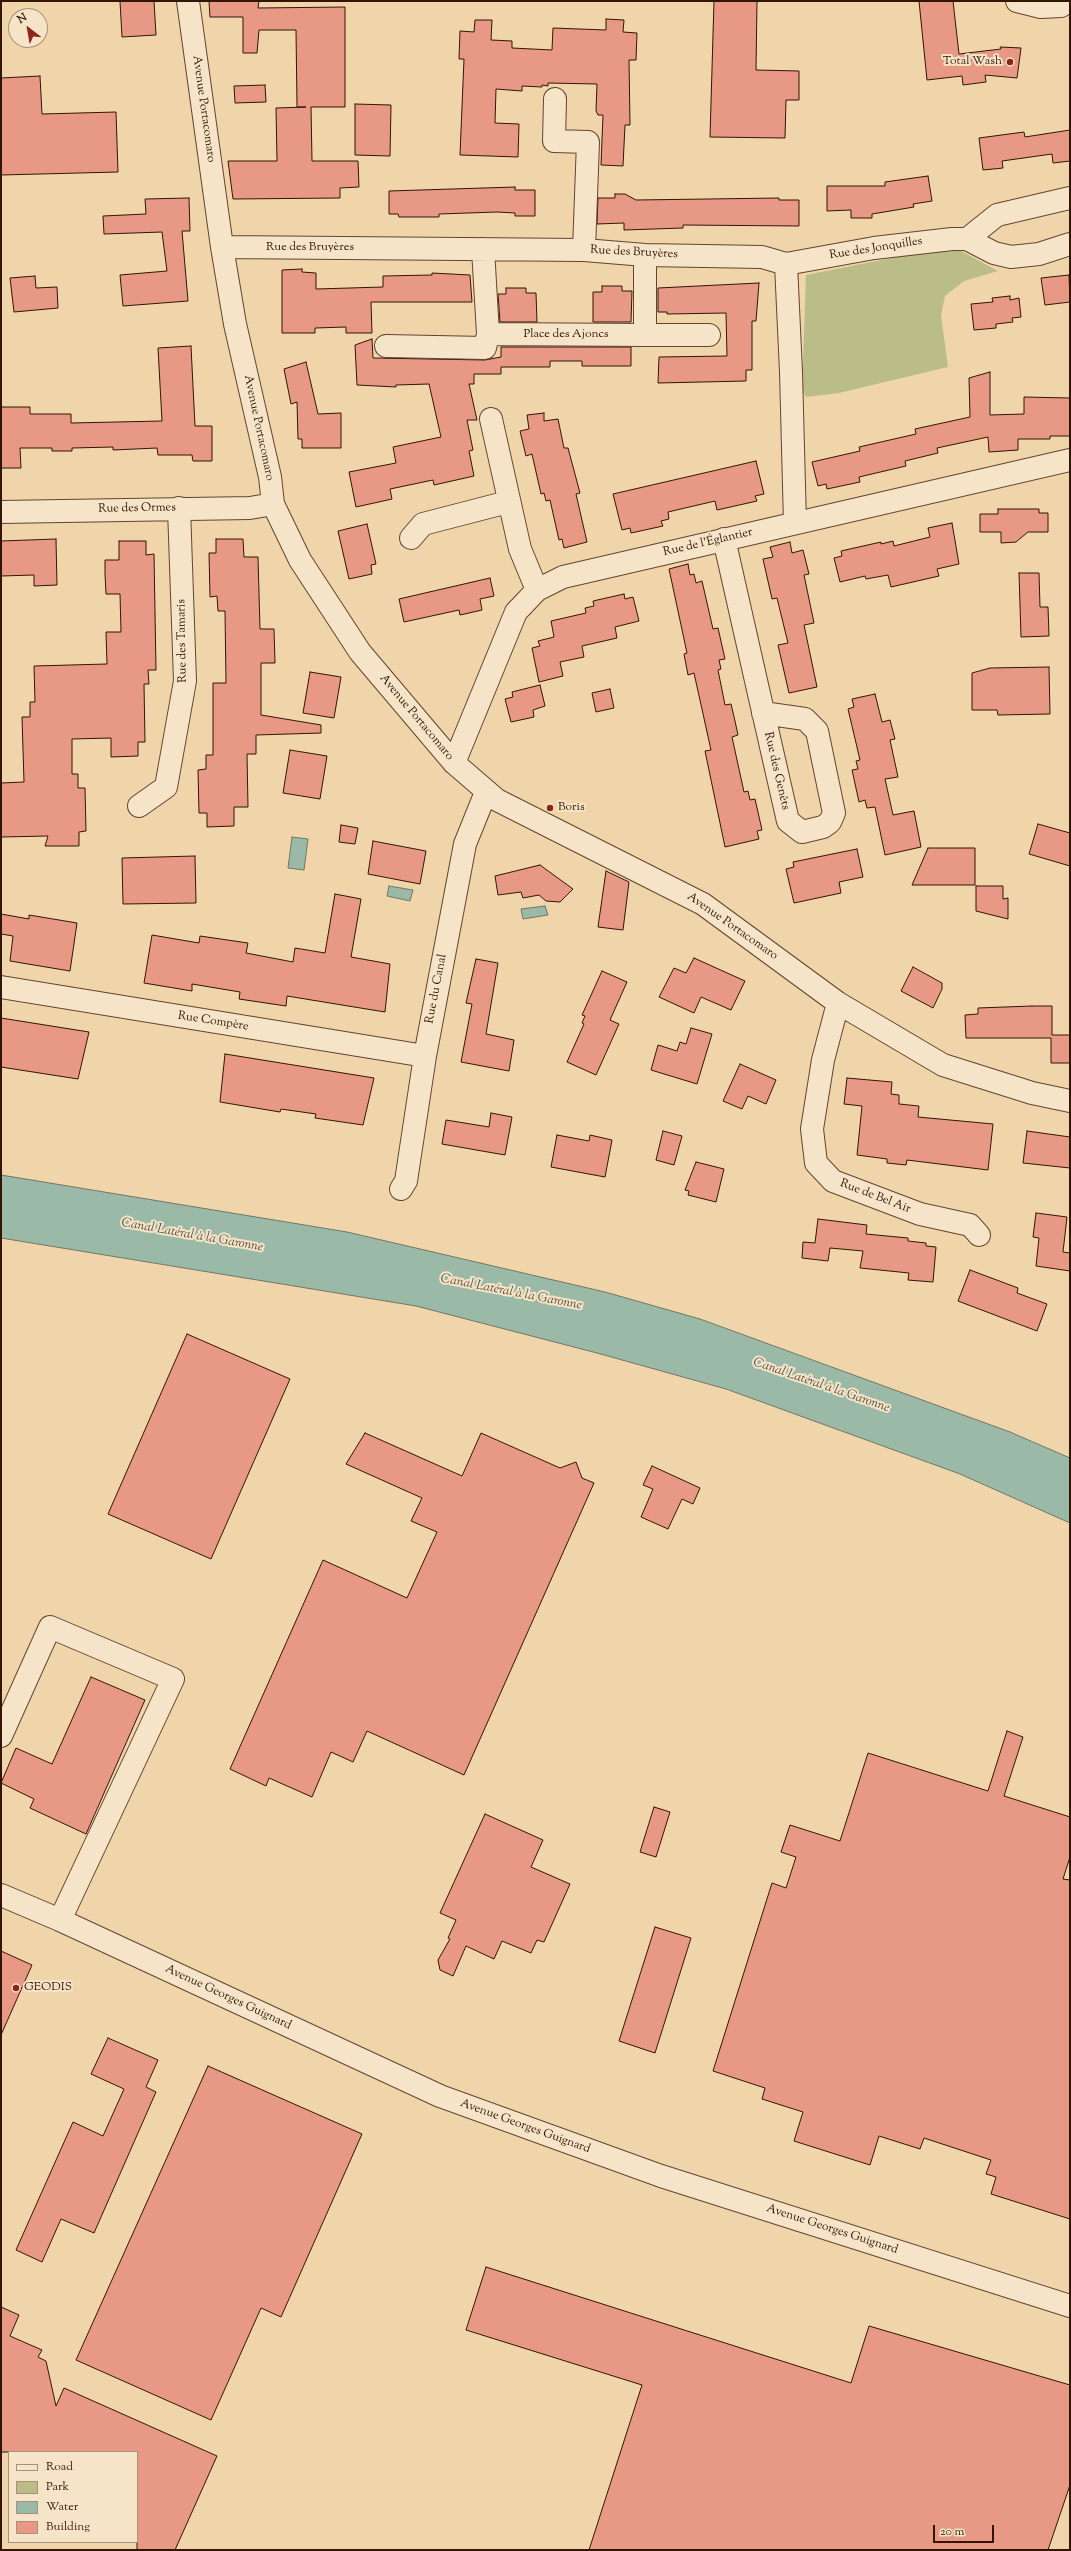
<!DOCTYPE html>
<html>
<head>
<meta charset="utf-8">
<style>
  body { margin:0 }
  #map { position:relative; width:1071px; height:2551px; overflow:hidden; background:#f0d5aa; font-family:"Sorts Mill Goudy",serif }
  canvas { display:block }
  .frame { position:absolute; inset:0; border:2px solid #331504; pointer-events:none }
  .legend { position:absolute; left:8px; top:2451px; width:130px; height:92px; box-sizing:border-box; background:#f5e4c8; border:1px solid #a7917a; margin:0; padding:5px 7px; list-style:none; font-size:12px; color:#331504 }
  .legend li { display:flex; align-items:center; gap:8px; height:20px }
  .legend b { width:20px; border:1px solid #a7917a }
  .north { position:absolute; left:8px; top:8px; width:40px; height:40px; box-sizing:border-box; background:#f5e4c8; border:1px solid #a7917a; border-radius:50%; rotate:329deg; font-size:11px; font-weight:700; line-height:16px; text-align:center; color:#331504 }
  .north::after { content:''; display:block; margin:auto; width:14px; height:18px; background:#8f2418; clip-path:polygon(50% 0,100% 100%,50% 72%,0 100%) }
  .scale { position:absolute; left:933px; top:2525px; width:61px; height:18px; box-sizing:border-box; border:2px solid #331504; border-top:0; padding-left:5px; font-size:12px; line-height:14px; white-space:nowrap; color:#331504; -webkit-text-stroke:3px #f5e4c8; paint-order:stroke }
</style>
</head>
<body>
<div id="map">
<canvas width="1071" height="2551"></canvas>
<div class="frame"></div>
<ul class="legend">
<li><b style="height:5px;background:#f5e4c8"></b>Road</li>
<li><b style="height:11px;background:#babd88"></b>Park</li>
<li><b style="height:11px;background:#9ab9a7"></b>Water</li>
<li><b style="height:11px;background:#e79986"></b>Building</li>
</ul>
<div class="north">N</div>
<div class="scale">20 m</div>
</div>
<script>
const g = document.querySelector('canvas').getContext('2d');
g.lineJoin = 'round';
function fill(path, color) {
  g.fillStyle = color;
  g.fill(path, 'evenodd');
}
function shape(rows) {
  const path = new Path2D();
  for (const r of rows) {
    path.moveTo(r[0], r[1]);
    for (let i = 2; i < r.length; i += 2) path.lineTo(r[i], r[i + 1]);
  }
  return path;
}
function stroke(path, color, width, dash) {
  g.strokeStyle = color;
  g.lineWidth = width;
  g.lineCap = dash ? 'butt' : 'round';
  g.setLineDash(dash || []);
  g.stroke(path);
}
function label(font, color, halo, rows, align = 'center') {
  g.font = font + ' "Sorts Mill Goudy",serif';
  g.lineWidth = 4;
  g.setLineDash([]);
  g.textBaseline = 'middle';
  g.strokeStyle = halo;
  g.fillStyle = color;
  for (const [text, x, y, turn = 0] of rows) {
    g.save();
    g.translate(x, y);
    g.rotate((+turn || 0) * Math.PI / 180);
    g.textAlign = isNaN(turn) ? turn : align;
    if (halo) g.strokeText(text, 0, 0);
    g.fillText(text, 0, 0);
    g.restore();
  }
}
const green = shape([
  [952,246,998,271,964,281,945,296,941,315,948,367,839,393,806,397,802,391,806,275]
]);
const water = shape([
  [292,837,308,839,304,870,288,868,292,837],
  [389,886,413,890,410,901,387,896,389,886],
  [545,906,548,915,523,919,521,909,545,906],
  [1,1175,347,1232,605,1292,700,1319,1010,1432,1070,1458,1070,1523,960,1474,726,1389,597,1353,416,1306,1,1238,1,1175]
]);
const building = shape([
  [120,1,154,1,156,35,122,37,120,1],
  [209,1,259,1,258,8,345,7,345,107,311,107,312,161,358,161,359,187,340,188,340,198,233,199,228,161,277,161,276,108,306,107,297,107,296,30,259,30,257,53,243,53,243,17,210,17,209,1],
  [714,1,757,1,756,70,799,71,799,100,786,100,785,138,710,137,714,1],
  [919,1,953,1,959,54,1001,49,1000,47,1021,48,1017,78,985,75,986,82,963,85,962,76,927,80,919,1],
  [606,19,624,20,623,32,637,33,636,60,629,60,630,125,625,125,623,166,601,165,603,115,598,115,596,111,597,84,548,83,548,86,542,85,542,87,522,86,522,91,496,89,495,123,519,124,518,157,460,155,464,59,459,59,460,31,474,32,475,20,492,20,491,40,512,41,512,48,552,50,553,28,606,30,606,19],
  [40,76,42,114,116,112,118,172,1,175,1,78,40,76],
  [265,85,266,102,235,103,234,86,265,85],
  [355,104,391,105,390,156,355,155,355,104],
  [1070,130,1070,161,1053,163,1052,154,1002,161,1003,168,983,170,979,138,1024,132,1025,137,1070,130],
  [928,176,932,201,913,204,914,207,872,214,872,218,851,218,851,210,827,211,827,186,885,186,885,182,928,176],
  [515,187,515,190,535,190,535,216,515,216,515,213,497,212,439,214,439,217,399,217,398,214,389,214,389,191,515,187],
  [615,194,625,194,636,200,779,198,779,200,799,200,799,226,683,225,683,228,624,230,624,223,597,224,598,198,615,198,615,194],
  [189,198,190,231,182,231,188,301,123,306,120,275,167,271,162,232,104,234,103,216,146,214,145,199,189,198],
  [302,269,302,272,316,273,316,289,383,287,383,276,432,275,432,273,470,275,472,302,371,302,372,333,346,333,346,327,315,328,315,333,282,333,282,270,302,269],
  [1069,275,1070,302,1045,305,1041,278,1069,275],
  [35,276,36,288,57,287,58,308,14,312,10,278,35,276],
  [759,283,756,321,752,321,752,370,746,370,746,381,658,383,659,357,727,356,726,313,667,314,667,312,658,312,658,288,759,283],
  [602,286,622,286,622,291,632,291,631,322,593,322,593,292,602,292,602,286],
  [506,288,526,288,526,293,536,293,537,322,500,322,498,294,506,294,506,288],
  [1010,296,1010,300,1019,298,1021,317,1012,318,1013,322,996,324,996,328,974,330,971,304,993,302,992,298,1010,296],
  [372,339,373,358,485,360,501,357,501,347,631,347,631,366,582,366,582,361,550,361,550,367,501,367,501,374,474,374,474,384,469,384,477,420,467,420,473,450,469,451,474,476,434,485,433,480,390,489,392,499,356,507,349,472,396,463,393,447,441,437,429,384,396,385,396,387,357,385,355,345,372,339],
  [191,346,195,426,212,426,212,461,193,461,192,455,158,455,157,448,113,450,113,447,72,448,72,451,52,451,52,448,20,448,21,468,1,468,1,407,30,407,30,414,71,414,71,423,162,421,158,348,191,346],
  [306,362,318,414,341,413,341,448,302,448,302,439,298,439,297,402,291,404,284,369,306,362],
  [990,372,990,415,1024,414,1024,397,1070,398,1070,436,1050,436,1050,439,1018,439,1018,450,989,452,988,437,937,448,938,453,905,461,906,466,859,477,860,482,827,489,826,484,818,486,812,462,860,451,859,447,916,434,915,429,970,417,969,378,990,372],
  [544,413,544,421,558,419,564,448,568,448,580,493,576,494,587,542,564,548,562,539,559,540,550,500,546,501,544,493,541,494,532,454,526,456,520,431,529,429,527,415,544,413],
  [756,461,764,494,755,496,757,501,717,510,715,501,668,512,669,519,661,521,663,526,631,533,630,528,622,530,613,494,756,461],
  [998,509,1039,509,1039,513,1048,513,1048,532,1028,532,1016,542,1001,543,1001,532,980,532,980,514,998,514,998,509],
  [952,523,959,564,937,569,939,576,891,587,888,575,866,579,865,576,840,582,834,558,842,556,841,551,881,542,881,544,893,541,894,546,930,537,928,528,952,523],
  [367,524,376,564,371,565,372,574,349,579,338,531,367,524],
  [56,539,57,585,34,586,34,575,1,576,1,541,56,539],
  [216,539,243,539,244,557,258,557,260,629,274,629,275,663,261,663,261,715,321,725,321,733,256,735,256,754,247,754,248,807,234,807,234,826,207,827,207,813,199,813,198,770,206,769,206,755,213,755,213,683,226,683,225,611,218,611,217,596,210,597,209,553,216,553,216,539],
  [119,541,146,541,146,555,154,554,156,670,148,670,149,684,144,684,145,742,138,742,138,756,111,757,111,738,72,739,72,774,78,774,78,788,85,788,86,831,79,832,79,846,45,846,48,836,1,837,1,783,24,782,22,717,30,717,30,702,35,702,34,666,107,664,106,632,121,632,120,594,106,594,105,574,105,560,119,560,119,541],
  [790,542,792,553,803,550,809,574,804,575,814,623,804,625,817,687,789,693,778,645,788,643,777,598,772,599,763,559,773,557,770,547,790,542],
  [688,564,690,575,694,574,696,583,702,581,713,629,718,628,725,659,719,660,721,669,718,670,725,705,731,704,735,721,738,735,732,737,744,792,748,791,750,800,755,799,762,830,757,831,759,839,725,847,705,751,711,750,694,673,688,675,684,654,687,653,669,569,688,564],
  [1019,573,1039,573,1040,607,1048,607,1049,636,1021,637,1019,573],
  [490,578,494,596,480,599,482,610,460,615,459,610,404,622,399,599,490,578],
  [624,594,625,599,633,597,639,621,615,627,617,638,582,646,584,657,560,662,563,676,539,682,532,648,540,646,538,641,554,637,551,621,586,613,585,608,594,606,593,601,624,594],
  [1049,667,1050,714,998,715,997,710,972,710,972,673,990,668,1049,667],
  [310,672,341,677,334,718,303,713,310,672],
  [540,685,545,706,533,710,534,717,511,722,505,699,513,697,512,692,540,685],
  [610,689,614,708,596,712,592,693,610,689],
  [875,694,882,722,890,720,895,739,890,740,898,777,885,779,893,815,914,811,921,847,885,855,875,807,867,808,865,800,859,802,852,770,858,769,856,761,860,760,848,709,854,707,852,699,875,694],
  [290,750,327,756,320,799,283,793,290,750],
  [1038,824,1070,833,1070,866,1029,854,1038,824],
  [341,825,358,828,355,844,339,842,341,825],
  [373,841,426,851,420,884,368,874,373,841],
  [928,848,975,848,975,885,912,885,928,848],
  [857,849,863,877,839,882,841,893,794,903,786,869,794,867,793,862,857,849],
  [195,856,196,903,123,904,122,858,195,856],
  [540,865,573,889,560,902,546,901,539,895,523,898,521,892,498,895,495,876,540,865],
  [606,871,629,882,623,930,598,927,606,871],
  [976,886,1003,886,1003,899,1008,898,1008,919,976,911,976,886],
  [335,894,361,899,351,957,390,964,385,1012,287,996,286,1006,239,999,240,992,192,984,192,991,144,983,152,935,199,943,200,936,248,943,246,953,293,962,295,948,325,953,335,894],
  [1,914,29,919,29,915,77,923,70,971,10,961,13,936,1,934,1,914],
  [694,958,745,981,731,1010,701,997,694,1013,659,997,674,968,686,973,694,958],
  [476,959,498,963,486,1034,514,1040,509,1071,461,1062,472,1004,466,1003,476,959],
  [913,967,942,983,942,989,933,1008,901,991,913,967],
  [602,971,627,982,610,1020,619,1024,596,1075,567,1062,584,1024,582,1023,585,1016,582,1015,602,971],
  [1032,1006,1052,1006,1052,1035,1070,1035,1070,1063,1051,1063,1051,1038,966,1038,965,1015,978,1014,978,1008,1032,1006],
  [1,1018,89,1032,78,1079,1,1067,1,1018],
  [691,1028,712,1034,697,1084,651,1070,658,1045,677,1051,680,1042,686,1044,691,1028],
  [225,1054,374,1078,363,1125,315,1118,316,1114,281,1109,280,1112,220,1102,225,1054],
  [740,1064,776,1080,766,1104,748,1096,742,1109,723,1101,740,1064],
  [847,1078,892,1082,891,1094,899,1095,899,1104,919,1106,918,1117,993,1124,988,1170,907,1160,906,1165,887,1163,887,1159,857,1155,862,1106,844,1104,847,1078],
  [491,1113,512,1117,505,1155,442,1144,446,1120,489,1127,491,1113],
  [663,1131,682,1136,674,1165,656,1160,663,1131],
  [1027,1131,1070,1137,1070,1168,1023,1163,1027,1131],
  [557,1135,589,1141,590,1135,612,1140,605,1177,551,1167,557,1135],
  [696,1162,724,1169,716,1202,688,1195,689,1191,685,1190,696,1162],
  [1036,1213,1067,1217,1063,1252,1070,1253,1070,1271,1036,1266,1039,1238,1033,1237,1036,1213],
  [818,1219,867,1225,866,1234,908,1238,908,1241,926,1243,926,1246,936,1247,933,1282,908,1280,909,1273,860,1268,863,1251,830,1248,828,1261,802,1258,803,1242,815,1243,818,1219],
  [970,1270,1018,1288,1017,1293,1047,1304,1037,1331,958,1301,970,1270],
  [187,1334,290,1379,211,1559,108,1514,187,1334],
  [365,1433,462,1476,481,1433,560,1468,576,1462,582,1478,594,1483,464,1775,367,1731,353,1762,331,1752,312,1797,269,1778,266,1786,230,1769,323,1560,407,1598,437,1532,411,1521,422,1498,346,1464,365,1433],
  [652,1466,700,1488,693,1504,682,1499,668,1529,641,1517,653,1489,643,1485,652,1466],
  [91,1677,145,1700,86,1834,30,1808,34,1799,1,1783,16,1748,52,1764,91,1677],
  [1007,1731,1023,1737,1004,1796,1070,1817,1070,1857,1063,1879,1070,1880,1070,2219,991,2194,996,2177,986,2174,991,2160,924,2138,920,2149,879,2136,870,2165,794,2141,803,2112,762,2099,765,2088,713,2071,772,1883,786,1888,796,1857,781,1852,790,1825,840,1841,868,1753,988,1791,1007,1731],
  [654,1807,670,1812,656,1857,640,1852,654,1807],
  [485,1814,543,1840,531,1867,570,1884,544,1942,537,1940,531,1953,502,1941,494,1959,466,1946,453,1976,440,1970,438,1960,450,1939,448,1938,456,1920,440,1913,485,1814],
  [655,1927,691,1938,655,2053,619,2041,655,1927],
  [1,1951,32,1965,1,2035,1,1951],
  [108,2038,158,2060,146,2087,156,2092,94,2233,61,2219,42,2262,16,2250,73,2122,103,2136,124,2089,91,2074,108,2038],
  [208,2066,362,2134,281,2317,261,2308,211,2420,76,2360,208,2066],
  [486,2267,851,2383,869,2326,1070,2385,1070,2485,1048,2550,589,2550,642,2385,466,2330,486,2267],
  [1,2307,19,2315,10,2336,42,2350,38,2357,46,2361,56,2406,64,2388,217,2456,175,2550,137,2550,137,2452,1,2452,1,2307]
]);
const minor = shape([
  [188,1,222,247,235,324,270,477,273,504,300,560,360,652,454,763,497,800,703,904,838,1003,943,1065,1032,1093,1070,1101],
  [1017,1,1041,7,1061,6],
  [555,99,554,141,588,142,584,250],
  [967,239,997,215,1070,198],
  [222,247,584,250,645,255,762,257,786,264,791,372,795,523],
  [645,255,645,335,709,335],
  [786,264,874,248,952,239,967,239,994,253,1011,257,1039,254,1070,244],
  [488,334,645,335],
  [386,346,485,348,488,334,483,249],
  [491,419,520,549,537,590],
  [1,512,250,508,273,504],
  [411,538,423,524,508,502],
  [724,539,757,685,788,821,802,832,823,827,830,822,834,813,817,731,805,719,763,713],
  [454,763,516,612,537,590,563,577,1070,460],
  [139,806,166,787,185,681,179,508],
  [1,987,425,1056],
  [838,1003,823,1060,812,1129,816,1163,833,1181,920,1214,970,1225,979,1235],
  [401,1189,406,1181,425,1056,465,844,486,792],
  [1,1736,50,1627,173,1679,60,1920],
  [1,1895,60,1920,440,2096,661,2176,1070,2306]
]);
const markers = [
  [1010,62,4,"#8f2418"],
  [550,808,4,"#8f2418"],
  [16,1988,4,"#8f2418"]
];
const poiNames = [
  ["Total Wash",1002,62,"right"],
  ["Boris",558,808],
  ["GEODIS",24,1988]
];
const streetNames = [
  ["Avenue Portacomaro",203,109,82],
  ["Rue des Bruyères",310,248],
  ["Rue des Jonquilles",876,249,-9],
  ["Rue des Bruyères",634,253,3],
  ["Place des Ajoncs",566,335],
  ["Avenue Portacomaro",258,428,78],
  ["Rue des Ormes",137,509,-1],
  ["Rue de l'Églantier",708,543,-13],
  ["Rue des Tamaris",183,641,-91],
  ["Avenue Portacomaro",416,718,50],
  ["Rue des Genêts",776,771,77],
  ["Avenue Portacomaro",732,927,35],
  ["Rue du Canal",437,989,-79],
  ["Rue Compère",213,1022,9],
  ["Rue de Bel Air",875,1197,21],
  ["Avenue Georges Guignard",228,1998,25],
  ["Avenue Georges Guignard",525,2127,20],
  ["Avenue Georges Guignard",832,2230,18]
];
const waterNames = [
  ["Canal Latéral à la Garonne",192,1236,10],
  ["Canal Latéral à la Garonne",511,1293,11],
  ["Canal Latéral à la Garonne",821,1386,19]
];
fill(green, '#babd88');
fill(water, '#9ab9a7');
stroke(water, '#717766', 1);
fill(building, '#e79986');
stroke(building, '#331504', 1);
stroke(minor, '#62452e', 24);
stroke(minor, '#f5e4c8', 22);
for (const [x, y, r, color] of markers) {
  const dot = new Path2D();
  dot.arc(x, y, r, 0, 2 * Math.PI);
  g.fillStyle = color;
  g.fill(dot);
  stroke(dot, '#f5e4c8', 1.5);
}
label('12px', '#331504', '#f5e4c8', poiNames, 'left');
label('12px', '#331504', '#f5e4c8', streetNames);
label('italic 13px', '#574e3d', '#f5e4c8', waterNames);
</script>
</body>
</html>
